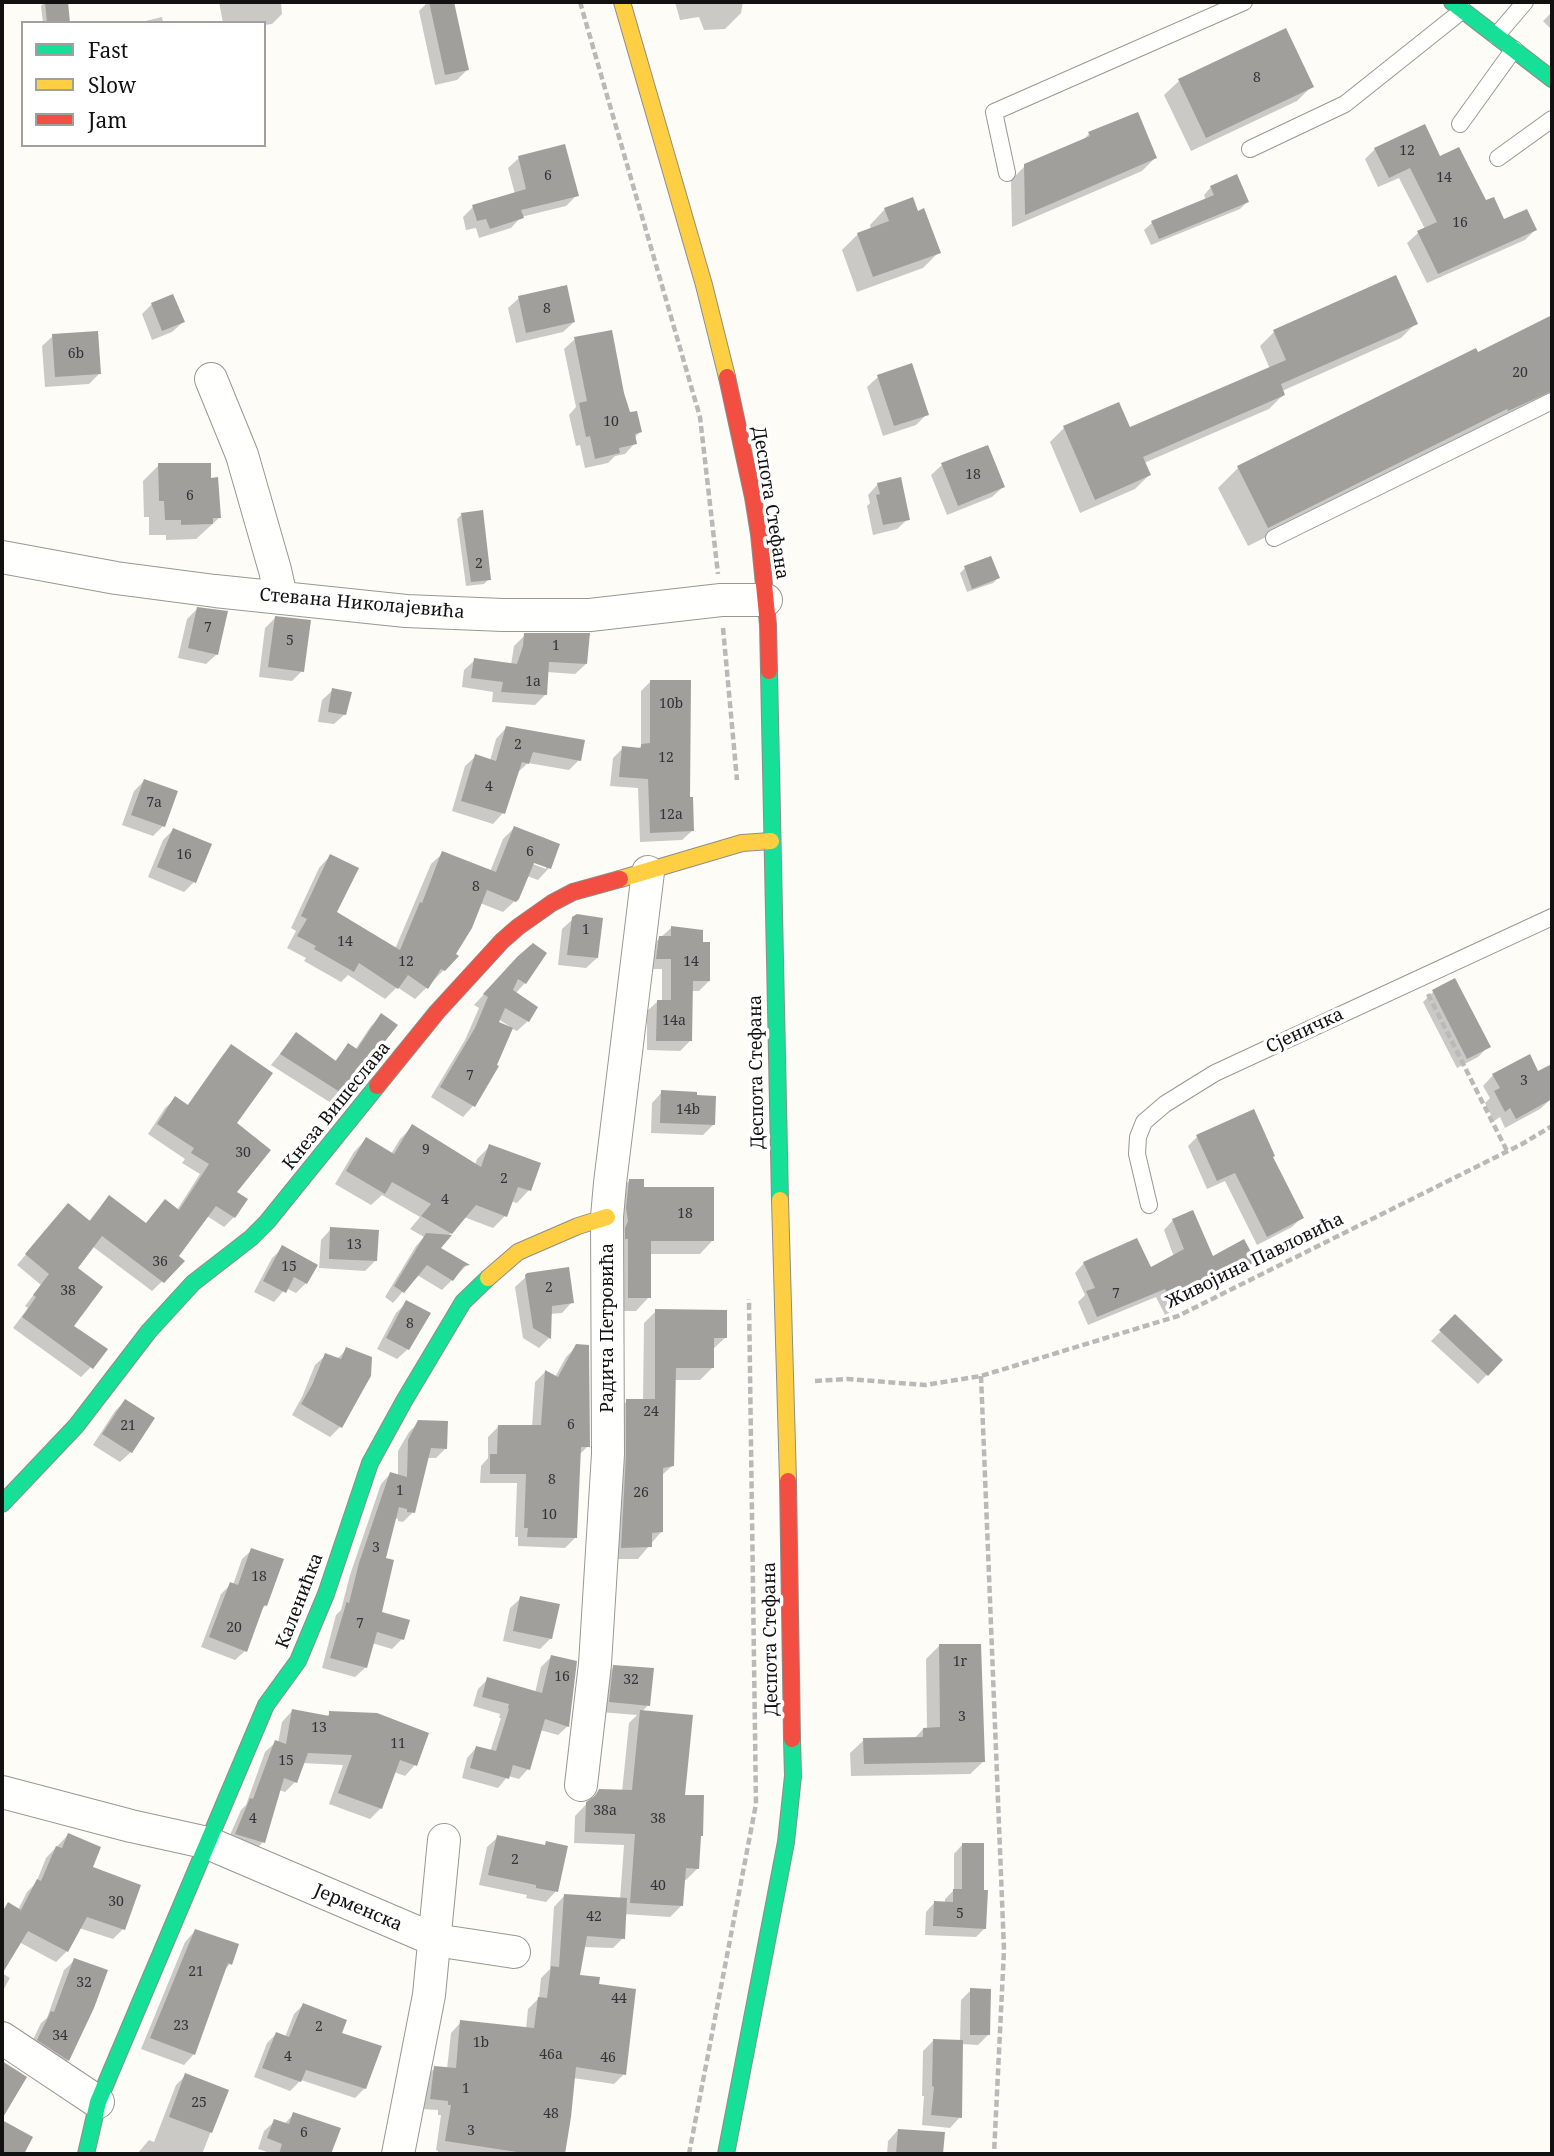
<!DOCTYPE html>
<html>
<head>
<meta charset="utf-8">
<style>
  body { margin:0 }
  #map { position:relative; width:1554px; height:2156px; overflow:hidden; background:#fdfcf7; font-family:"Noto Serif",serif }
  canvas { display:block }
  .frame { position:absolute; inset:0; border:4px solid #111; pointer-events:none }
  .legend { position:absolute; left:21px; top:21px; width:245px; height:126px; box-sizing:border-box; background:#fff; border:2px solid #a0a0a0; margin:0; padding:9px 12px; list-style:none; font-size:21px; color:#111 }
  .legend li { display:flex; align-items:center; gap:14px; height:35px }
  .legend b { width:35px; border:2px solid #a0a0a0 }
</style>
</head>
<body>
<div id="map">
<canvas width="1554" height="2156"></canvas>
<div class="frame"></div>
<ul class="legend">
<li><b style="height:9px;background:#16e098"></b>Fast</li>
<li><b style="height:9px;background:#ffcf43"></b>Slow</li>
<li><b style="height:9px;background:#f24e42"></b>Jam</li>
</ul>
</div>
<script>
const g = document.querySelector('canvas').getContext('2d');
g.lineJoin = 'round';
function fill(path, color) {
  g.fillStyle = color;
  g.fill(path, 'evenodd');
}
function shape(rows) {
  const path = new Path2D();
  for (const r of rows) {
    path.moveTo(r[0], r[1]);
    for (let i = 2; i < r.length; i += 2) path.lineTo(r[i], r[i + 1]);
  }
  return path;
}
function stroke(path, color, width, dash) {
  g.strokeStyle = color;
  g.lineWidth = width;
  g.lineCap = dash ? 'butt' : 'round';
  g.setLineDash(dash || []);
  g.stroke(path);
}
function label(font, color, halo, rows, align = 'center') {
  g.font = font + ' "Noto Serif",serif';
  g.lineWidth = 7;
  g.setLineDash([]);
  g.textBaseline = 'middle';
  g.strokeStyle = halo;
  g.fillStyle = color;
  for (const [text, x, y, turn = 0] of rows) {
    g.save();
    g.translate(x, y);
    g.rotate((+turn || 0) * Math.PI / 180);
    g.textAlign = isNaN(turn) ? turn : align;
    if (halo) g.strokeText(text, 0, 0);
    g.fillText(text, 0, 0);
    g.restore();
  }
}
const shadow = shape([
  [45,2,67,2,68,18,63,23,43,23,41,6],
  [219,2,281,2,282,14,272,24,264,25,264,23,223,23],
  [428,2,452,2,467,70,457,80,435,85,419,11],
  [675,2,743,2,741,13,725,29,704,30,699,17,680,20],
  [1552,12,1552,30,1543,21],
  [162,17,163,23,137,23],
  [1179,81,1312,86,1297,101,1191,151,1164,95],
  [1089,134,1155,158,1142,171,1012,227,1011,180,1025,166,1082,141],
  [1375,149,1439,159,1503,221,1535,230,1525,240,1427,283,1407,243,1418,233,1425,229,1399,178,1378,187,1365,159],
  [519,158,577,195,566,206,521,217,511,228,479,238,476,228,466,230,463,217,473,207,515,194,508,168],
  [1211,187,1247,202,1240,209,1151,245,1144,230,1152,223,1206,200,1204,195],
  [885,209,939,252,923,268,857,292,842,250,858,234,871,230,870,225],
  [519,298,574,322,563,332,516,343,508,308],
  [152,304,183,322,172,332,152,340,142,314],
  [1552,317,1552,403,1487,427,1248,546,1218,488,1238,468,1475,350,1477,354],
  [1416,323,1401,338,1282,391,1283,395,1269,409,1144,463,1149,475,1135,489,1080,513,1050,442,1064,428,1118,404,1129,430,1270,369,1260,346,1274,332],
  [53,336,99,374,89,384,45,387,42,346],
  [575,339,622,393,629,414,640,432,634,438,635,443,625,454,615,456,608,463,585,468,580,445,576,446,569,415,576,407,564,349],
  [878,377,927,414,916,425,883,436,867,387],
  [987,447,1003,487,992,497,947,515,931,475,942,465],
  [159,465,210,480,219,518,196,539,166,540,166,535,149,535,149,517,144,517,143,481],
  [878,484,908,519,897,529,873,535,867,506,870,503,868,495],
  [462,514,489,579,484,584,466,586,457,519],
  [965,568,998,578,993,583,967,592,960,573],
  [197,609,217,654,206,664,178,658,187,619],
  [275,618,302,671,292,681,259,677,265,628],
  [525,635,586,664,575,674,547,672,545,695,535,705,492,702,493,692,462,687,464,670,475,660,511,665,514,646],
  [651,681,689,799,692,831,682,840,640,842,638,788,610,786,613,758,623,748,638,749,641,746,641,691],
  [333,690,345,714,334,724,318,722,322,700],
  [506,728,579,760,569,770,528,763,517,773,503,813,493,824,452,811,465,766,476,756,490,761,496,739],
  [144,781,163,826,153,836,122,825,134,791],
  [514,828,549,868,538,880,527,876,518,898,503,912,480,903,444,970,415,999,397,987,385,999,348,975,341,982,304,961,306,958,287,948,296,931,291,928,319,868,330,856,335,913,395,949,431,864,443,853,490,872,503,839],
  [526,858,546,865,546,869,525,861],
  [173,830,194,882,184,892,148,877,163,840],
  [573,919,597,958,586,968,558,965,562,929],
  [671,928,702,944,709,981,699,991,691,991,690,1041,680,1051,647,1050,647,1011,657,1002,662,1002,662,969,647,969,649,948],
  [545,954,525,983,515,994,528,1021,517,1031,511,1028,495,1065,497,1066,473,1106,463,1117,431,1097,465,1040,479,1008,474,1005,507,969],
  [498,1019,509,1026,508,1028,496,1023],
  [1455,980,1489,1046,1478,1057,1457,1068,1423,1002,1433,992],
  [382,1016,341,1093,331,1103,271,1065,296,1034,334,1062,348,1045,355,1050,371,1026],
  [231,1046,235,1124,234,1217,224,1227,207,1216,176,1257,183,1261,152,1291,92,1246,76,1268,71,1326,91,1367,81,1377,13,1328,28,1308,25,1306,41,1285,17,1265,68,1205,88,1222,109,1197,145,1225,165,1201,177,1210,200,1174,182,1163,185,1159,148,1134,165,1108,175,1099,187,1106,222,1056],
  [1552,1066,1552,1093,1549,1095,1551,1099,1540,1109,1505,1128,1500,1117,1494,1121,1485,1103,1490,1098,1483,1086,1493,1075,1537,1073],
  [662,1092,695,1097,714,1124,703,1135,651,1133,652,1103],
  [412,1127,475,1165,477,1159,490,1146,529,1190,517,1203,511,1201,505,1216,493,1228,464,1217,438,1249,467,1265,442,1290,417,1275,393,1303,385,1297,416,1246,424,1237,410,1229,420,1217,382,1195,371,1205,335,1184,354,1152,366,1139,391,1154,400,1139],
  [1197,1137,1272,1157,1301,1218,1292,1227,1257,1245,1225,1181,1207,1189,1188,1146],
  [630,1180,713,1240,700,1254,649,1254,649,1297,636,1311,616,1311,617,1194],
  [1173,1220,1212,1259,1254,1261,1245,1270,1165,1315,1156,1297,1088,1325,1078,1302,1085,1295,1075,1273,1084,1263,1150,1270,1174,1257,1164,1230],
  [331,1229,376,1260,365,1271,319,1268,321,1240],
  [283,1248,306,1283,296,1293,286,1288,274,1302,254,1292,272,1258],
  [528,1275,572,1302,562,1313,550,1314,549,1338,539,1348,523,1338,515,1287],
  [407,1302,408,1349,397,1359,377,1349,396,1313],
  [656,1311,726,1337,713,1349,712,1368,700,1380,674,1380,672,1466,661,1476,661,1532,638,1559,609,1559,615,1413,627,1401,643,1401,644,1323],
  [1455,1317,1501,1360,1478,1384,1431,1341],
  [577,1346,588,1446,578,1456,575,1538,565,1548,518,1546,518,1537,515,1537,517,1483,480,1483,481,1466,488,1458,488,1437,498,1427,532,1427,535,1382,545,1372,555,1377,566,1357],
  [347,1349,341,1426,330,1437,292,1415,302,1397,315,1365,326,1355,337,1359],
  [125,1401,131,1452,120,1462,93,1445,115,1411],
  [419,1422,446,1448,436,1458,427,1458,413,1512,403,1522,398,1521,398,1519,395,1518,384,1559,380,1613,402,1639,392,1649,372,1643,365,1668,355,1677,322,1668,336,1615,341,1610,350,1575,381,1484,390,1474,398,1476,398,1451,409,1432],
  [252,1550,266,1605,260,1611,245,1651,235,1660,201,1647,221,1594,231,1584,233,1585,242,1559],
  [521,1598,551,1638,540,1649,503,1641,510,1608],
  [939,1646,984,1761,970,1774,851,1776,850,1753,864,1740,914,1739,923,1729,927,1729,926,1659],
  [551,1657,568,1726,558,1735,540,1730,528,1769,519,1779,508,1776,498,1788,462,1778,467,1758,476,1748,490,1752,501,1718,499,1718,500,1714,473,1706,478,1689,488,1679,535,1693,541,1667],
  [614,1667,648,1705,642,1712,683,1796,700,1837,698,1868,686,1880,683,1880,682,1905,670,1917,624,1914,623,1938,613,1948,583,1947,578,1976,598,1985,624,2074,614,2084,573,2078,564,2152,576,2154,438,2154,438,2151,436,2150,441,2115,438,2115,438,2110,421,2109,424,2078,435,2068,447,2069,451,2033,461,2022,526,2029,528,2009,539,1998,541,1978,550,1969,554,1907,564,1896,620,1900,624,1845,574,1843,575,1816,599,1791,622,1792,629,1723,637,1715,600,1712,604,1677],
  [292,1711,326,1717,330,1713,415,1765,405,1776,394,1772,381,1808,370,1819,329,1804,343,1765,302,1763,295,1782,285,1792,279,1790,263,1842,253,1852,226,1844,241,1810,246,1805,265,1752,276,1742,278,1743,282,1722],
  [68,1835,91,1868,123,1929,113,1939,79,1928,67,1951,56,1962,19,1942,2,1971,2,1911,8,1904,18,1910,27,1892,36,1883,46,1858],
  [498,1837,543,1847,547,1843,556,1891,546,1902,526,1898,527,1895,479,1885,487,1847],
  [962,1845,985,1928,976,1937,925,1935,926,1912,934,1903,945,1904,945,1899,954,1890,954,1854],
  [195,1931,230,1964,223,1971,194,2054,184,2065,141,2049,185,1942],
  [75,1960,68,2060,58,2070,28,2050,41,2023,47,2018,64,1970],
  [2,1973,10,1978,2,1992],
  [971,1990,989,2034,978,2045,961,2044,960,2117,950,2128,922,2125,924,2096,922,2096,923,2051,933,2041,960,2041,961,2000],
  [303,2005,340,2034,365,2088,355,2098,301,2080,290,2091,254,2077,267,2043,276,2034,285,2037,294,2014],
  [186,2075,227,2091,202,2154,137,2154,149,2140,154,2142,176,2085],
  [294,2114,338,2129,329,2154,273,2154,258,2149,264,2131,275,2121,284,2124],
  [898,2130,943,2134,941,2154,887,2154,888,2141]
]);
const building = shape([
  [45,2,68,2,70,23,47,23],
  [429,2,454,2,469,70,445,75],
  [1286,28,1314,87,1206,138,1178,79],
  [1138,112,1157,158,1025,215,1024,164,1090,136,1088,132],
  [1425,124,1440,156,1459,147,1486,200,1494,197,1504,219,1527,209,1537,230,1438,274,1417,231,1437,222,1410,168,1389,178,1374,148],
  [565,144,579,196,521,210,524,218,490,229,486,219,477,221,472,205,526,189,518,156],
  [1237,174,1249,202,1159,239,1151,221,1214,195,1210,186],
  [913,197,918,211,924,208,941,253,873,277,857,233,889,221,884,208],
  [1396,275,1418,324,1281,384,1285,395,1143,457,1151,475,1095,500,1063,426,1119,402,1130,427,1286,360,1273,330],
  [567,285,575,322,526,333,518,296],
  [173,294,185,322,162,331,151,303],
  [1552,315,1552,391,1508,411,1507,409,1268,528,1237,466,1476,348,1478,352],
  [612,330,624,393,630,412,637,411,642,432,635,434,637,444,619,448,620,453,595,459,590,436,586,437,579,403,587,401,574,337],
  [98,331,101,374,55,377,52,334],
  [912,363,929,415,894,426,877,375],
  [988,445,1005,487,958,506,941,463],
  [158,463,211,463,211,478,218,477,221,518,213,518,213,524,181,525,181,520,165,520,164,501,159,501],
  [901,477,910,520,883,525,876,495,880,494,877,483],
  [483,510,491,580,471,582,461,513],
  [991,556,1000,578,972,589,964,566],
  [197,607,228,611,218,655,188,648],
  [275,616,311,620,304,672,268,667],
  [524,633,590,633,587,664,549,662,547,695,501,692,503,682,471,678,474,658,517,664,523,646],
  [650,680,691,680,690,797,693,797,694,831,650,833,648,779,619,777,622,746,641,748,641,744,650,743],
  [332,688,352,692,346,715,328,712],
  [506,726,585,740,581,761,533,752,529,764,522,762,505,814,461,801,475,754,496,761],
  [144,779,178,791,165,827,131,815],
  [514,826,560,844,551,869,534,863,519,899,516,902,487,890,472,928,456,954,459,956,445,971,441,969,428,989,408,975,398,989,359,963,354,972,314,949,316,946,297,936,307,919,301,916,330,854,359,868,337,912,400,950,420,902,422,903,442,851,496,872],
  [173,828,212,844,196,883,157,867],
  [577,914,603,918,598,958,567,955,572,917],
  [671,926,703,930,703,942,710,942,710,981,693,981,692,1041,656,1041,657,1000,671,1000,671,959,656,959,659,936,671,936],
  [533,943,547,953,526,984,518,979,513,990,538,1007,529,1022,505,1008,499,1022,513,1028,497,1065,499,1066,475,1107,440,1087,475,1028,488,997,483,994,517,957],
  [1455,978,1491,1047,1467,1059,1432,990],
  [381,1013,398,1025,343,1094,280,1054,296,1032,336,1061,348,1043,357,1049],
  [231,1044,273,1073,237,1123,271,1150,237,1192,248,1199,235,1218,216,1206,179,1256,185,1261,164,1283,102,1236,78,1268,103,1287,74,1326,108,1349,93,1369,22,1317,36,1297,33,1295,49,1274,25,1254,68,1203,90,1221,109,1195,146,1223,165,1199,179,1210,209,1164,191,1153,194,1148,157,1124,175,1096,188,1105],
  [1530,1054,1538,1071,1552,1064,1552,1099,1516,1119,1510,1108,1505,1112,1494,1091,1500,1088,1492,1074],
  [661,1090,697,1092,697,1095,716,1096,715,1125,660,1123],
  [1254,1109,1275,1156,1273,1157,1304,1218,1267,1237,1235,1173,1217,1181,1196,1135],
  [412,1124,481,1167,489,1144,541,1163,531,1191,518,1187,507,1217,476,1205,452,1234,421,1216,431,1204,392,1182,385,1194,346,1171,366,1137,394,1154],
  [629,1179,644,1179,644,1187,714,1187,714,1241,651,1241,651,1298,628,1298,628,1239,625,1239,625,1228,628,1221,626,1208],
  [1193,1210,1213,1256,1244,1239,1256,1261,1175,1307,1165,1289,1097,1317,1086,1291,1095,1288,1083,1262,1137,1238,1151,1267,1184,1249,1172,1219],
  [330,1227,379,1230,377,1261,329,1259],
  [426,1233,452,1235,441,1248,470,1265,464,1266,453,1281,427,1265,404,1293,394,1286],
  [282,1245,318,1265,307,1284,294,1277,286,1293,263,1281],
  [569,1267,574,1303,552,1306,551,1339,533,1328,525,1275,527,1273],
  [406,1300,431,1313,409,1350,386,1338],
  [655,1309,727,1310,727,1338,714,1338,714,1368,676,1368,674,1466,663,1468,663,1532,652,1533,652,1547,621,1548,626,1455,626,1399,655,1399],
  [1455,1314,1503,1360,1488,1376,1439,1330],
  [576,1344,589,1345,590,1447,581,1447,577,1538,527,1537,528,1528,524,1528,526,1474,490,1474,490,1454,497,1454,498,1425,541,1425,545,1370,558,1377],
  [346,1347,372,1357,371,1376,367,1383,342,1428,301,1404,312,1385,325,1353,341,1359],
  [125,1399,155,1418,132,1453,102,1434],
  [418,1420,448,1421,447,1449,431,1448,415,1513,407,1512,407,1509,399,1507,386,1558,394,1560,382,1612,410,1620,404,1640,377,1632,367,1668,330,1658,346,1604,346,1602,349,1603,359,1563,390,1472,407,1477,408,1440],
  [251,1548,284,1559,267,1606,264,1605,247,1652,209,1637,230,1582,238,1585],
  [520,1596,560,1604,552,1639,513,1631],
  [939,1644,981,1644,985,1762,864,1764,863,1738,923,1737,923,1728,940,1727],
  [551,1655,577,1661,569,1727,545,1719,530,1770,513,1765,509,1779,470,1768,476,1746,496,1751,509,1709,508,1708,509,1704,482,1697,487,1677,542,1693],
  [613,1665,654,1668,650,1706,609,1702],
  [292,1709,329,1716,329,1711,377,1713,429,1733,417,1766,400,1760,382,1809,338,1793,352,1755,308,1753,297,1783,284,1778,265,1843,235,1834,250,1798,253,1799,275,1740,286,1744],
  [640,1710,693,1715,685,1795,704,1795,703,1836,701,1836,699,1869,686,1868,683,1906,630,1903,635,1834,585,1832,586,1802,595,1796,599,1789,632,1790],
  [68,1833,101,1847,93,1867,141,1885,125,1930,87,1917,68,1952,28,1931,2,1974,2,1913,8,1902,21,1910,37,1879,41,1881,56,1846,62,1848],
  [497,1835,545,1845,546,1841,568,1846,558,1892,536,1888,536,1885,488,1875],
  [962,1843,984,1843,984,1890,988,1890,986,1929,933,1926,934,1901,953,1902,953,1889,962,1889],
  [564,1894,627,1898,625,1939,587,1936,580,1975,600,1977,599,1984,636,1989,626,2075,576,2067,571,2117,565,2154,530,2154,445,2141,451,2105,448,2105,448,2101,430,2099,434,2066,456,2068,460,2020,534,2028,538,1997,547,1998,551,1966,559,1967],
  [195,1929,239,1944,232,1965,228,1963,195,2055,150,2038],
  [74,1958,108,1970,94,2008,69,2061,37,2040,51,2011,54,2012],
  [970,1988,991,1989,990,2035,970,2035],
  [303,2003,347,2020,342,2033,382,2046,366,2089,306,2070,301,2082,262,2068,276,2032,289,2037],
  [933,2039,963,2040,962,2118,931,2115,934,2087,932,2086],
  [2,2061,27,2077,2,2119],
  [185,2073,229,2090,212,2133,169,2117],
  [293,2112,341,2128,331,2154,279,2154,282,2144,267,2138,274,2119,289,2124],
  [2,2120,33,2137,24,2154,2,2154],
  [898,2129,945,2132,943,2154,896,2154]
]);
const path = shape([
  [580,2,700,417,718,574],
  [723,628,737,780],
  [1428,994,1507,1151],
  [981,1376,1004,1950,994,2154],
  [815,1381,848,1379,925,1385,981,1376,1178,1316,1522,1144,1552,1126],
  [689,2154,756,1804,749,1299]
]);
const lane = shape([
  [1496,36,1525,2],
  [1460,124,1514,49],
  [1250,149,1345,104,1463,10],
  [1498,158,1552,119],
  [1007,173,994,112,1244,2],
  [1274,538,1552,401],
  [1149,1205,1137,1154,1138,1137,1144,1122,1165,1104,1215,1073,1552,917]
]);
const street = shape([
  [211,379,242,455,275,570,281,597],
  [2,557,116,578,215,591,406,611,503,615,590,615,721,600,766,600],
  [581,1785,595,1664,608,1454,607,1217,610,1183,648,872],
  [2,1792,131,1826,208,1843,435,1940,514,1952],
  [2,2038,98,2102],
  [398,2154,429,1995,444,1840]
]);
const fast = shape([
  [1452,2,1552,79],
  [769,671,780,1200],
  [2,1504,76,1426,149,1331,193,1283,251,1238,267,1222,377,1086],
  [86,2154,98,2102,266,1705,298,1661,326,1594,370,1463,404,1401,463,1302,488,1278],
  [726,2154,786,1842,793,1776,792,1739]
]);
const slow = shape([
  [622,2,704,285,727,377],
  [620,879,742,843,771,841],
  [780,1200,788,1481],
  [488,1278,518,1252,578,1226,607,1217]
]);
const jam = shape([
  [727,377,753,497,759,534,768,625,769,671],
  [377,1086,437,1012,502,941,518,927,552,903,573,892,620,879],
  [788,1481,792,1739]
]);
const numberNames = [
  ["8",1257,78],
  ["12",1407,151],
  ["6",548,176],
  ["14",1444,178],
  ["16",1460,223],
  ["8",547,309],
  ["6b",76,354],
  ["20",1520,373],
  ["10",611,422],
  ["18",973,475],
  ["6",190,496],
  ["2",479,564],
  ["7",208,628],
  ["5",290,641],
  ["1",556,646],
  ["1a",533,682],
  ["10b",671,704],
  ["2",518,745],
  ["12",666,758],
  ["4",489,787],
  ["7a",154,803],
  ["12a",671,815],
  ["6",530,852],
  ["16",184,855],
  ["8",476,887],
  ["1",586,930],
  ["14",345,942],
  ["12",406,962],
  ["14",691,962],
  ["14a",674,1021],
  ["7",470,1076],
  ["3",1524,1081],
  ["14b",688,1110],
  ["9",426,1150],
  ["30",243,1153],
  ["2",504,1179],
  ["4",445,1200],
  ["18",685,1214],
  ["13",354,1245],
  ["36",160,1262],
  ["15",289,1267],
  ["2",549,1288],
  ["38",68,1291],
  ["7",1116,1294],
  ["8",410,1324],
  ["24",651,1412],
  ["6",571,1425],
  ["21",128,1426],
  ["8",552,1480],
  ["1",400,1491],
  ["26",641,1493],
  ["10",549,1515],
  ["3",376,1548],
  ["18",259,1577],
  ["7",360,1624],
  ["20",234,1628],
  ["1r",960,1662],
  ["16",562,1677],
  ["32",631,1680],
  ["3",962,1717],
  ["13",319,1728],
  ["11",398,1744],
  ["15",286,1761],
  ["38a",605,1811],
  ["4",253,1819],
  ["38",658,1819],
  ["2",515,1860],
  ["40",658,1886],
  ["30",116,1902],
  ["5",960,1914],
  ["42",594,1917],
  ["21",196,1972],
  ["32",84,1983],
  ["44",619,1999],
  ["23",181,2026],
  ["2",319,2027],
  ["34",60,2036],
  ["1b",481,2043],
  ["46a",551,2055],
  ["4",288,2057],
  ["46",608,2058],
  ["1",466,2089],
  ["25",199,2103],
  ["48",551,2114],
  ["3",471,2131],
  ["6",304,2133]
];
const streetNames = [
  ["Деспота Стефана",770,503,81],
  ["Стевана Николајевића",362,604,5],
  ["Сјеничка",1305,1031,-25],
  ["Деспота Стефана",757,1072,-91],
  ["Кнеза Вишеслава",337,1106,-51],
  ["Живојина Павловића",1255,1261,-26],
  ["Радича Петровића",608,1328,-90],
  ["Каленићка",300,1601,-69],
  ["Деспота Стефана",771,1639,-91],
  ["Јерменска",358,1908,23]
];
fill(shadow, '#0003');
fill(building, '#a19f9c');
stroke(lane, '#979795', 18);
stroke(street, '#979795', 34);
stroke(fast, '#8e8d8b', 18);
stroke(slow, '#8e8d8b', 18);
stroke(jam, '#8e8d8b', 18);
stroke(path, '#b9b9b8', 4.5, [7, 3.5]);
stroke(lane, '#fffffe', 16);
stroke(street, '#fffffe', 32);
stroke(fast, '#16e098', 16);
stroke(slow, '#ffcf43', 16);
stroke(jam, '#f24e42', 16);
label('14px', '#353434', null, numberNames);
label('18px', '#111', '#fff', streetNames);
</script>
</body>
</html>
